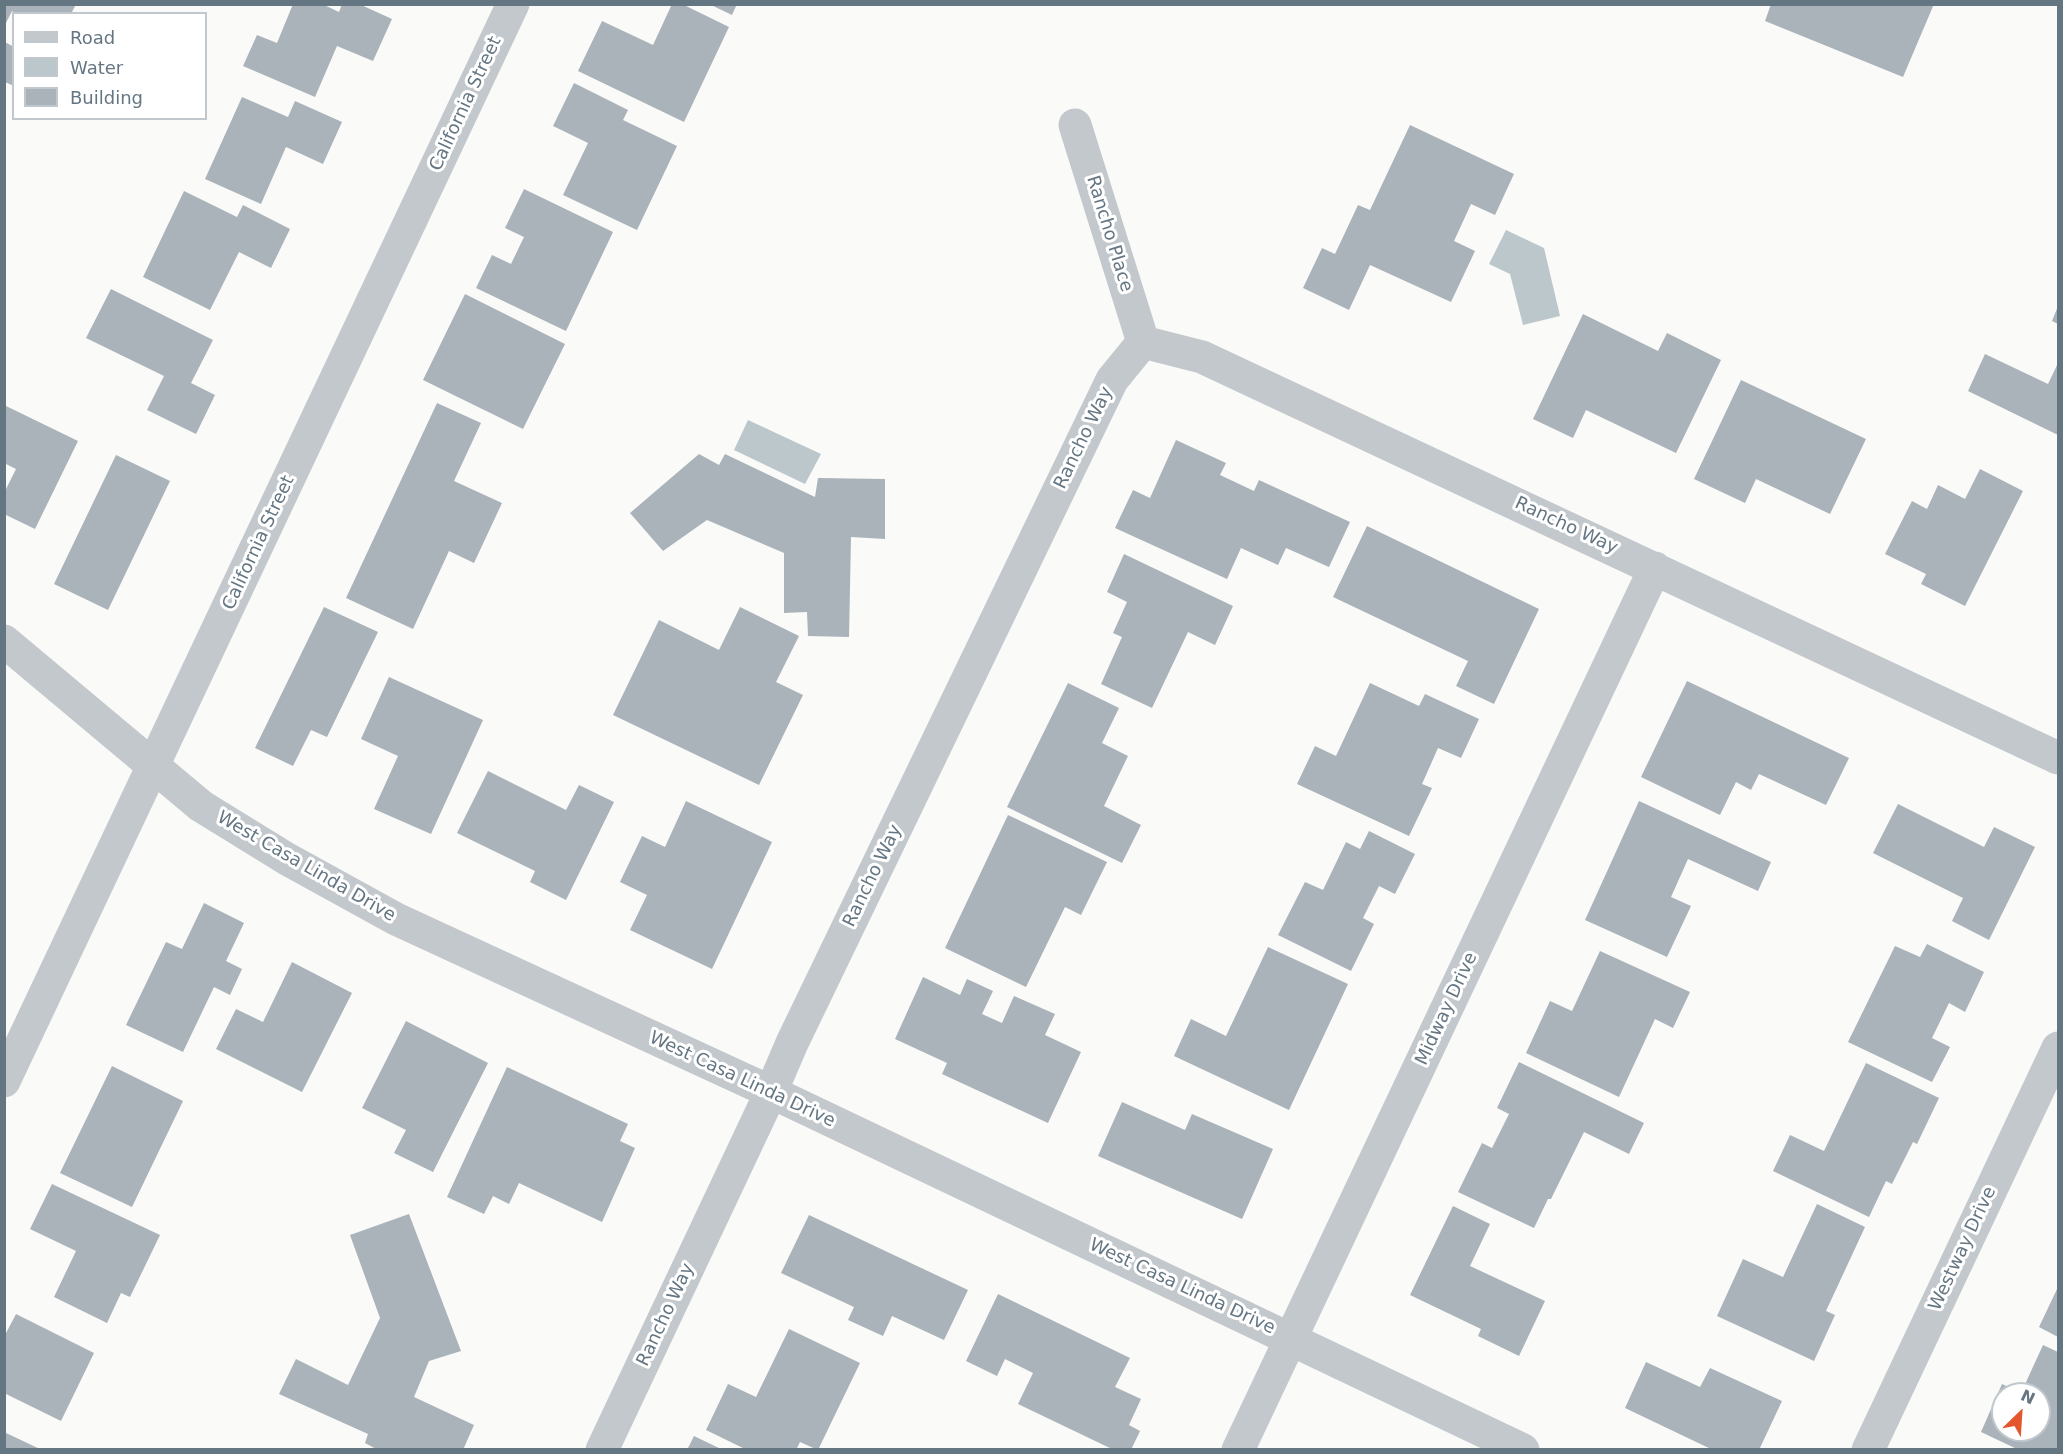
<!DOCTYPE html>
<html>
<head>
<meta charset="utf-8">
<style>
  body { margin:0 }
  #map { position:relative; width:2063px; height:1454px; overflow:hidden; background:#fafaf8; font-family:"DejaVu Sans",sans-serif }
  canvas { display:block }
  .frame { position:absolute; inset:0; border:6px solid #657683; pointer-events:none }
  .legend { position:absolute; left:12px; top:12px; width:195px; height:108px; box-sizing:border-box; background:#fff; border:2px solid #c1c8cd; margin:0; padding:8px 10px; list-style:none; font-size:18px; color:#657683 }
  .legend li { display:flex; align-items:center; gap:12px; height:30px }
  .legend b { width:30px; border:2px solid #c1c8cd }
  .north { position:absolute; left:1991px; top:1382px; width:60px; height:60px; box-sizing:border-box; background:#fff; border:2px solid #c1c8cd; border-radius:50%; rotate:25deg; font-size:16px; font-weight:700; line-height:24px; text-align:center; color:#657683 }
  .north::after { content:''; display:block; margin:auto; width:21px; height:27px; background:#e4572e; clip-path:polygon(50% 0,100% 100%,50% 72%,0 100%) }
</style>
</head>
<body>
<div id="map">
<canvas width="2063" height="1454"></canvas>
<div class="frame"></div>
<ul class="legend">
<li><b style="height:8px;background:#c3c8cc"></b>Road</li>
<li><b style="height:16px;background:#bbc7cb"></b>Water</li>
<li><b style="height:16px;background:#aab3b9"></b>Building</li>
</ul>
<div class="north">N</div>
</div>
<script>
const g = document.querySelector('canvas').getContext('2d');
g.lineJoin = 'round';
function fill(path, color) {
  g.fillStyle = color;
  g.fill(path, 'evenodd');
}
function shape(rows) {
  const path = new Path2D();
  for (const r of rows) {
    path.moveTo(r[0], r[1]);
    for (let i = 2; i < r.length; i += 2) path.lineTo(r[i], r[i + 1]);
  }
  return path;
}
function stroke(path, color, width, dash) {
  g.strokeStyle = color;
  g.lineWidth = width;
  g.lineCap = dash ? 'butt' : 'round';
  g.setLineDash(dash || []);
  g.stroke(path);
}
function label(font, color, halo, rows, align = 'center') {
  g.font = font + ' "DejaVu Sans",sans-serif';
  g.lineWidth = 6;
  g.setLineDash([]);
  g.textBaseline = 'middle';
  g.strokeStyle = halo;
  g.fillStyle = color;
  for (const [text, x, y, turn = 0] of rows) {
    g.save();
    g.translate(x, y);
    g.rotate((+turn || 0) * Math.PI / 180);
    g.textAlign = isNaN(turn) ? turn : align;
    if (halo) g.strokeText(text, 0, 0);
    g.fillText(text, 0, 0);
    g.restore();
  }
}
const water = shape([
  [1506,230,1544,248,1560,316,1523,325,1510,274,1489,264],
  [748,420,821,454,805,484,734,450]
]);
const building = shape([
  [4,4,76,4,71,14,16,14,12,11,4,27],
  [293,4,322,4,339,12,342,4,359,4,392,19,373,61,337,46,315,97,243,66,257,35,277,43],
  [672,4,682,4,729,27,684,122,578,71,602,21,653,45],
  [709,4,737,4,732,15],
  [1771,4,1934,4,1903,77,1765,21],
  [5,42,14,47,14,86,5,82],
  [574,83,628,110,623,120,677,146,637,230,563,195,588,143,553,126],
  [242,97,288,117,295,101,342,122,323,164,286,147,261,204,205,179],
  [1410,125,1514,174,1495,215,1471,204,1454,241,1475,251,1451,302,1370,265,1349,310,1303,288,1322,248,1335,254,1358,205,1370,210],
  [524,189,613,232,566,331,476,288,492,255,511,264,524,237,505,228],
  [184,191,237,217,243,205,290,229,271,268,239,252,210,310,143,277],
  [111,289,213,340,191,383,215,395,196,434,147,410,164,376,86,338],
  [465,294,565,344,523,429,423,380],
  [2058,306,2058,324,2052,321],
  [1583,314,1658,351,1667,333,1721,360,1676,453,1586,410,1573,438,1533,419],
  [1985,354,2048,384,2058,363,2058,435,1968,391],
  [1741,380,1866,439,1830,514,1756,479,1745,503,1694,479],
  [437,403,481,423,454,481,502,503,474,563,449,551,413,629,346,598],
  [4,405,78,441,35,529,4,514,4,493,16,469,4,463],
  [1176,440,1226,463,1220,475,1254,491,1259,480,1350,522,1329,567,1286,548,1278,565,1241,548,1227,579,1115,528,1133,490,1150,498],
  [699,454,719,465,725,454,815,497,818,478,885,479,885,539,851,537,849,637,808,636,807,612,784,613,784,553,707,520,663,551,630,513],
  [116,455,170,481,108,610,54,584],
  [1980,469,2023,491,1965,606,1921,584,1926,574,1885,554,1912,501,1927,509,1938,485,1965,499],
  [1367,526,1539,609,1494,704,1456,686,1468,661,1333,597],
  [1124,554,1233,606,1215,645,1188,632,1152,708,1101,684,1122,637,1113,633,1127,602,1107,592],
  [324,607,378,632,327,737,311,730,293,766,255,748],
  [740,607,799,636,776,682,803,695,759,785,613,715,659,620,719,650],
  [389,677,483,720,431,834,374,809,398,756,361,739],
  [1687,681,1849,758,1826,805,1759,774,1751,790,1736,782,1720,815,1641,777],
  [1068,683,1119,708,1102,743,1128,756,1104,806,1141,825,1122,863,1007,807],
  [1370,683,1419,706,1425,694,1479,719,1461,758,1438,748,1422,784,1432,788,1409,836,1297,784,1315,746,1336,756],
  [488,771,566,810,579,785,614,802,566,900,530,882,535,871,457,833],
  [686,801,772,842,712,969,630,930,647,895,620,882,642,836,665,847],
  [1639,801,1771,862,1758,891,1688,859,1671,897,1691,906,1667,957,1585,920],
  [1898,804,1984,847,1994,827,2035,847,1989,940,1952,921,1963,898,1873,853],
  [1008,815,1107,862,1081,915,1065,907,1026,987,945,948],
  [1369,831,1415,854,1395,894,1379,886,1363,918,1374,924,1351,971,1278,935,1305,882,1323,890,1346,842,1360,849],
  [204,903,244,923,226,961,242,969,230,995,214,987,183,1052,126,1025,166,942,182,949],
  [1927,944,1984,972,1965,1012,1949,1003,1932,1038,1950,1047,1932,1082,1848,1042,1895,946,1920,957],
  [1268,947,1348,984,1289,1110,1174,1056,1191,1019,1226,1036],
  [1600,951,1690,992,1673,1028,1655,1019,1619,1097,1526,1053,1550,1001,1572,1011],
  [292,962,352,993,302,1092,216,1049,236,1009,263,1022],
  [923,977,960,995,967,979,993,991,982,1014,1002,1023,1014,996,1055,1014,1045,1035,1081,1052,1048,1123,942,1074,947,1063,895,1039],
  [406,1021,488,1063,433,1172,394,1153,406,1130,362,1108],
  [1519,1062,1644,1123,1629,1154,1584,1132,1551,1199,1548,1199,1534,1228,1458,1192,1482,1143,1492,1148,1509,1114,1497,1108],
  [1866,1063,1939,1098,1917,1144,1913,1142,1892,1184,1886,1181,1869,1217,1773,1171,1790,1135,1824,1151],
  [112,1066,183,1101,132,1207,60,1173],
  [507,1067,628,1124,620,1141,635,1148,602,1222,519,1183,509,1204,493,1196,484,1214,447,1197],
  [1122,1102,1185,1130,1192,1114,1273,1149,1242,1219,1098,1156],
  [52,1184,160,1235,130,1297,121,1293,107,1323,54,1297,76,1251,30,1229],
  [1817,1204,1865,1227,1826,1311,1835,1315,1814,1361,1717,1316,1743,1259,1783,1277],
  [1453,1206,1490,1224,1470,1266,1545,1301,1519,1356,1478,1336,1481,1329,1410,1295],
  [409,1214,461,1351,429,1361,414,1397,474,1425,463,1450,378,1450,365,1443,368,1434,279,1394,296,1359,348,1385,380,1318,350,1235],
  [809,1215,968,1290,944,1340,892,1316,883,1336,848,1320,854,1307,781,1273],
  [2058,1287,2058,1337,2039,1327],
  [998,1294,1130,1358,1115,1387,1141,1399,1129,1425,1140,1431,1131,1450,1114,1450,1018,1404,1033,1373,1005,1359,997,1376,966,1361],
  [16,1314,94,1353,61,1421,4,1393,4,1337],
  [789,1329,860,1363,818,1450,800,1442,796,1450,747,1450,706,1430,728,1384,756,1397],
  [2043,1345,2058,1352,2058,1450,2019,1450,1981,1432,2002,1384,2021,1393],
  [2003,1394,2039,1394,2039,1430,2003,1430],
  [1646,1362,1700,1387,1710,1368,1782,1401,1759,1450,1713,1450,1625,1408],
  [4,1432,42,1450,4,1450],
  [694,1436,723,1450,687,1450]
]);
const minor = shape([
  [1075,125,1143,342],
  [1143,342,1202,357,2058,758],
  [4,641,201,806,287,859,396,919,771,1092,1523,1450],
  [602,1450,771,1092,792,1043,1112,380,1143,342],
  [1238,1450,1655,568],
  [1868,1450,2058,1048]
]);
const tertiary = shape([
  [4,1081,513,4]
]);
const streetNames = [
  ["California Street",466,104,-65],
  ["Rancho Place",1109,234,73],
  ["Rancho Way",1084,438,-64],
  ["Rancho Way",1566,526,25],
  ["California Street",259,543,-65],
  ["West Casa Linda Drive",306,867,30],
  ["Rancho Way",873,876,-64],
  ["Midway Drive",1447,1009,-65],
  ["West Casa Linda Drive",742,1080,25],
  ["Westway Drive",1963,1249,-65],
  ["West Casa Linda Drive",1182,1287,25],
  ["Rancho Way",666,1315,-65]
];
fill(water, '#bbc7cb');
fill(building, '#aab3b9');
stroke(minor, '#c3c8cc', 33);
stroke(tertiary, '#c3c8cc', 33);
label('18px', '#657683', '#fff', streetNames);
</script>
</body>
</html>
